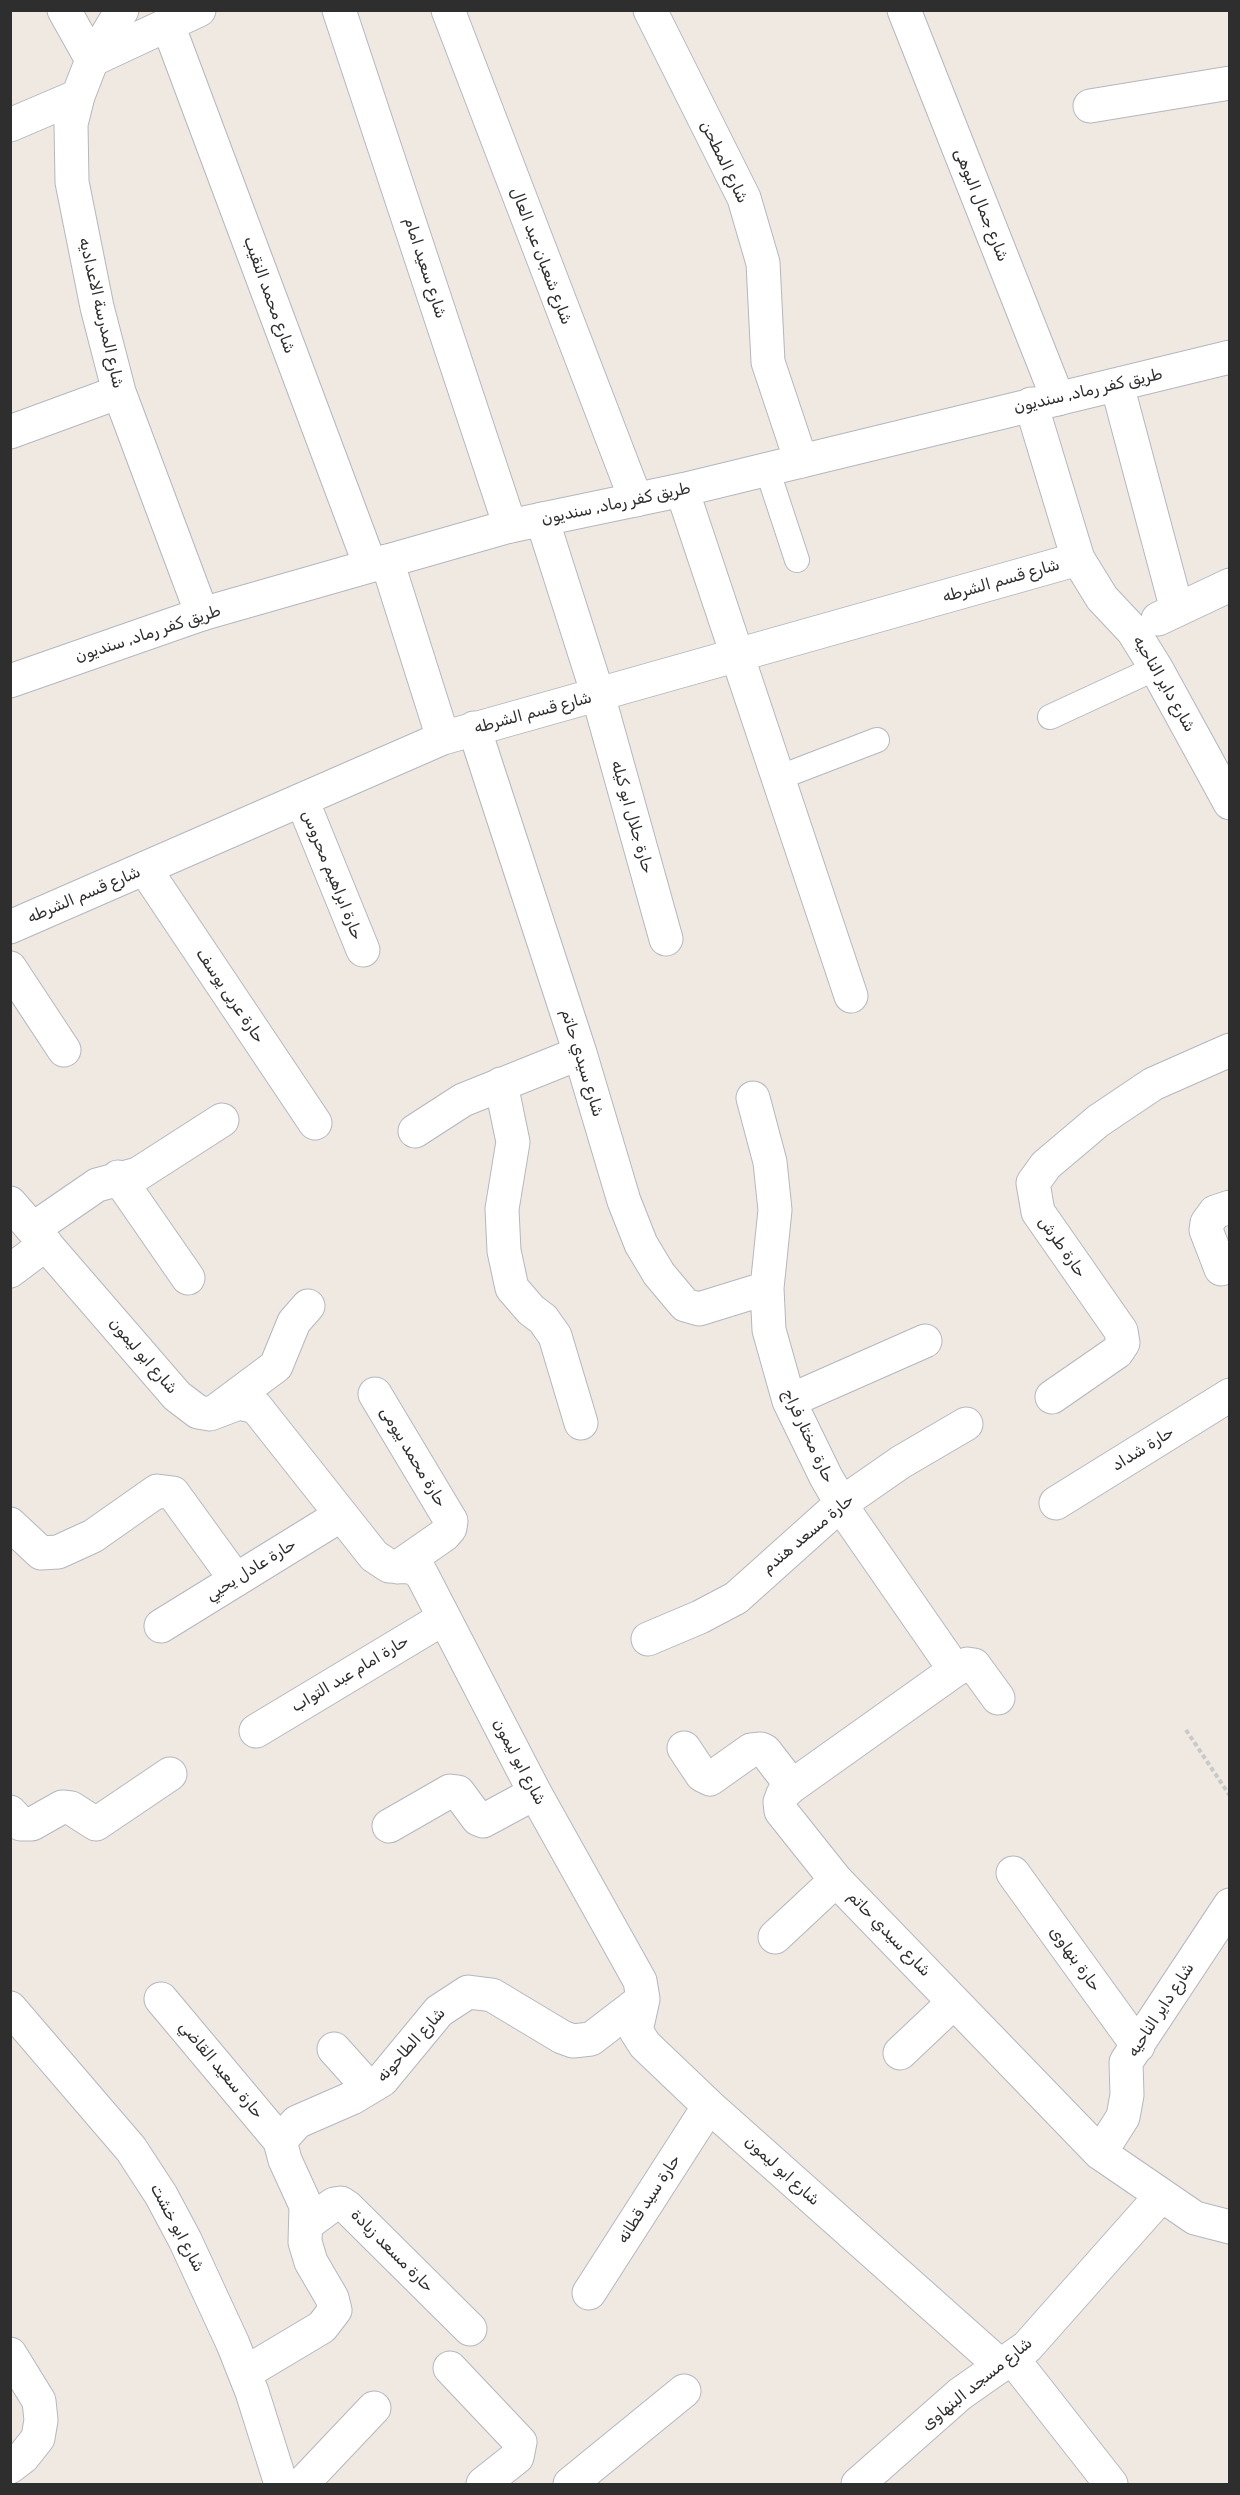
<!DOCTYPE html>
<html>
<head>
<meta charset="utf-8">
<style>
  body { margin:0 }
  #map { position:relative; width:1240px; height:2495px; overflow:hidden; background:#efe9e1; font-family:Rubik,sans-serif }
  canvas { display:block }
  .frame { position:absolute; inset:0; border:12px solid #2e2e2e; pointer-events:none }
</style>
</head>
<body>
<div id="map">
<canvas width="1240" height="2495"></canvas>
<div class="frame"></div>
</div>
<script>
const g = document.querySelector('canvas').getContext('2d');
g.lineJoin = 'round';
function shape(rows) {
  const path = new Path2D();
  for (const r of rows) {
    path.moveTo(r[0], r[1]);
    for (let i = 2; i < r.length; i += 2) path.lineTo(r[i], r[i + 1]);
  }
  return path;
}
function stroke(path, color, width, dash) {
  g.strokeStyle = color;
  g.lineWidth = width;
  g.lineCap = dash ? 'butt' : 'round';
  g.setLineDash(dash || []);
  g.stroke(path);
}
function label(font, color, halo, rows, align = 'center') {
  g.font = font + ' Rubik,Vazirmatn,sans-serif';
  g.lineWidth = 6;
  g.setLineDash([]);
  g.textBaseline = 'middle';
  g.strokeStyle = halo;
  g.fillStyle = color;
  for (const [text, x, y, turn = 0] of rows) {
    g.save();
    g.translate(x, y);
    g.rotate((+turn || 0) * Math.PI / 180);
    g.textAlign = isNaN(turn) ? turn : align;
    if (halo) g.strokeText(text, 0, 0);
    g.fillText(text, 0, 0);
    g.restore();
  }
}
const path = shape([
  [1186,1730,1230,1796]
]);
const service = shape([
  [767,469,797,560],
  [1050,717,1156,668],
  [778,778,877,740]
]);
const minor = shape([
  [64,10,92,60,199,10],
  [122,10,92,60,78,96,71,124,72,182,97,307,119,392,202,614],
  [339,10,510,526],
  [448,10,636,500],
  [650,10,744,198,763,263,768,362,801,461],
  [904,10,1058,399],
  [168,25,370,565],
  [1090,106,1230,83],
  [10,125,78,96],
  [1117,385,1177,610],
  [1031,404,1078,559,1102,598,1133,631,1156,668,1230,803],
  [10,432,119,392],
  [682,490,851,996],
  [542,519,598,695,666,939],
  [387,561,443,738],
  [1158,619,1230,585],
  [474,728,580,1053,624,1201,641,1244,659,1274,685,1305,699,1309,767,1288],
  [302,800,363,950],
  [145,869,315,1123],
  [10,927,443,738,1078,559],
  [10,968,64,1050],
  [501,1084,513,1142,502,1209,504,1251,512,1288,531,1310,543,1319,555,1336,581,1423],
  [753,1098,770,1162,775,1210,767,1288,769,1330,789,1401,826,1477,851,1520,955,1670],
  [415,1131,463,1100,580,1053],
  [118,1177,188,1278],
  [10,1203,177,1396,198,1412,210,1414,239,1403,256,1407,374,1556,389,1566,411,1567,421,1573,535,1793,640,1981,643,1999,636,2031,645,2045,709,2106,1001,2366],
  [33,1229,97,1185,138,1174,222,1120],
  [1221,1269,1206,1230,1207,1223,1215,1212,1230,1207],
  [10,1271,46,1244],
  [375,1394,451,1521,450,1528,444,1535,398,1567],
  [1052,1397,1117,1352,1123,1343,1121,1331,1038,1212,1033,1183,1046,1165,1098,1121,1153,1084,1230,1050],
  [789,1401,925,1341],
  [217,1410,276,1366,294,1322,308,1306],
  [1056,1503,1230,1395],
  [10,1524,41,1553,58,1552,93,1536,157,1491,173,1493,236,1580],
  [161,1626,341,1515],
  [648,1639,700,1617,736,1598,842,1503,901,1462,966,1424],
  [998,1698,974,1665,967,1664,955,1670,792,1786,783,1794,780,1802,781,1811,836,1880,1100,2153,1195,2218,1230,2227],
  [256,1731,444,1618],
  [684,1748,702,1775,710,1779,751,1750,761,1749,765,1751,792,1786],
  [10,1812,21,1824,32,1824,62,1807,71,1808,96,1824,170,1774],
  [389,1826,450,1791,458,1792,478,1819,483,1821,535,1793],
  [1013,1873,1138,2046],
  [775,1937,836,1880],
  [161,1999,280,2141],
  [10,2008,131,2149,161,2195,185,2240,233,2344,252,2392,281,2484],
  [334,2049,369,2088],
  [900,2053,954,2002],
  [1100,2153,1123,2117,1127,2095,1126,2062,1230,1905],
  [307,2224,334,2204,341,2203,347,2207,470,2329],
  [589,2293,709,2106],
  [10,2354,39,2401,41,2420,38,2438,23,2457,10,2467],
  [1012,2358,1111,2484],
  [450,2368,520,2442,517,2457,483,2484],
  [245,2373,322,2327,335,2310,332,2298,311,2262,305,2242,306,2206,285,2160,280,2141,297,2122,352,2098,382,2080,439,2011,468,1992,492,1995,562,2037,573,2041,591,2039,643,1999],
  [302,2484,374,2408],
  [570,2484,684,2391],
  [858,2484,960,2394,1027,2347,1161,2196]
]);
const tertiary = shape([
  [10,681,202,614,510,526,682,490,1230,357]
]);
const streetNames = [
  ["شارع المطحن",724,162,64],
  ["شارع جمال البوهى",981,205,68],
  ["شارع شعبان عبد العال",541,256,69],
  ["شارع سعيد امام",425,268,72],
  ["شارع محمد النقيب",269,295,70],
  ["شارع المدرسة الاعداديه",101,313,77],
  ["طريق كفر رماد, سنديون",1088,391,-13],
  ["طريق كفر رماد, سنديون",616,504,-12],
  ["شارع قسم الشرطه",1001,581,-16],
  ["طريق كفر رماد, سنديون",148,634,-18],
  ["شارع داير الناحيه",1164,684,60],
  ["شارع قسم الشرطه",533,713,-15],
  ["حارة جلال ابو كيله",632,817,74],
  ["حارة ابراهيم محروس",332,875,68],
  ["شارع قسم الشرطه",84,895,-23],
  ["حارة عربى يوسف",230,996,56],
  ["شارع سيدي حاتم",582,1063,73],
  ["حارة طرش",1062,1247,55],
  ["شارع ابو ليمون",143,1356,49],
  ["حارة مختار فراج",808,1436,65],
  ["حارة شداد",1143,1449,-32],
  ["حارة محمد بيومى",413,1457,59],
  ["حارة مسعد هندم",808,1534,-40],
  ["حارة عادل يحيي",251,1570,-32],
  ["حارة امام عبد التواب",350,1674,-31],
  ["شارع ابو ليمون",519,1762,62],
  ["شارع سيدي حاتم",889,1934,46],
  ["حارة بنهاوى",1075,1959,54],
  ["شارع داير الناحيه",1161,2010,-57],
  ["شارع الطاحونه",411,2045,-48],
  ["حارة سعيد القاضي",221,2070,50],
  ["شارع ابو ليمون",782,2171,42],
  ["حارة سيد قطانه",649,2199,-57],
  ["شارع ابو خشت",177,2228,62],
  ["حارة مسعد زيادة",392,2251,45],
  ["شارع مسجد البنهاوى",977,2384,-39]
];
stroke(service, '#b4b7c1', 26);
stroke(minor, '#b4b7c1', 35);
stroke(tertiary, '#b4b7c1', 35);
stroke(path, '#c9c9c9', 4, [4.5, 3]);
stroke(service, '#fff', 24);
stroke(minor, '#fff', 33);
stroke(tertiary, '#fff', 33);
label('16px', '#2e2e2e', '#fff', streetNames);
</script>
</body>
</html>
